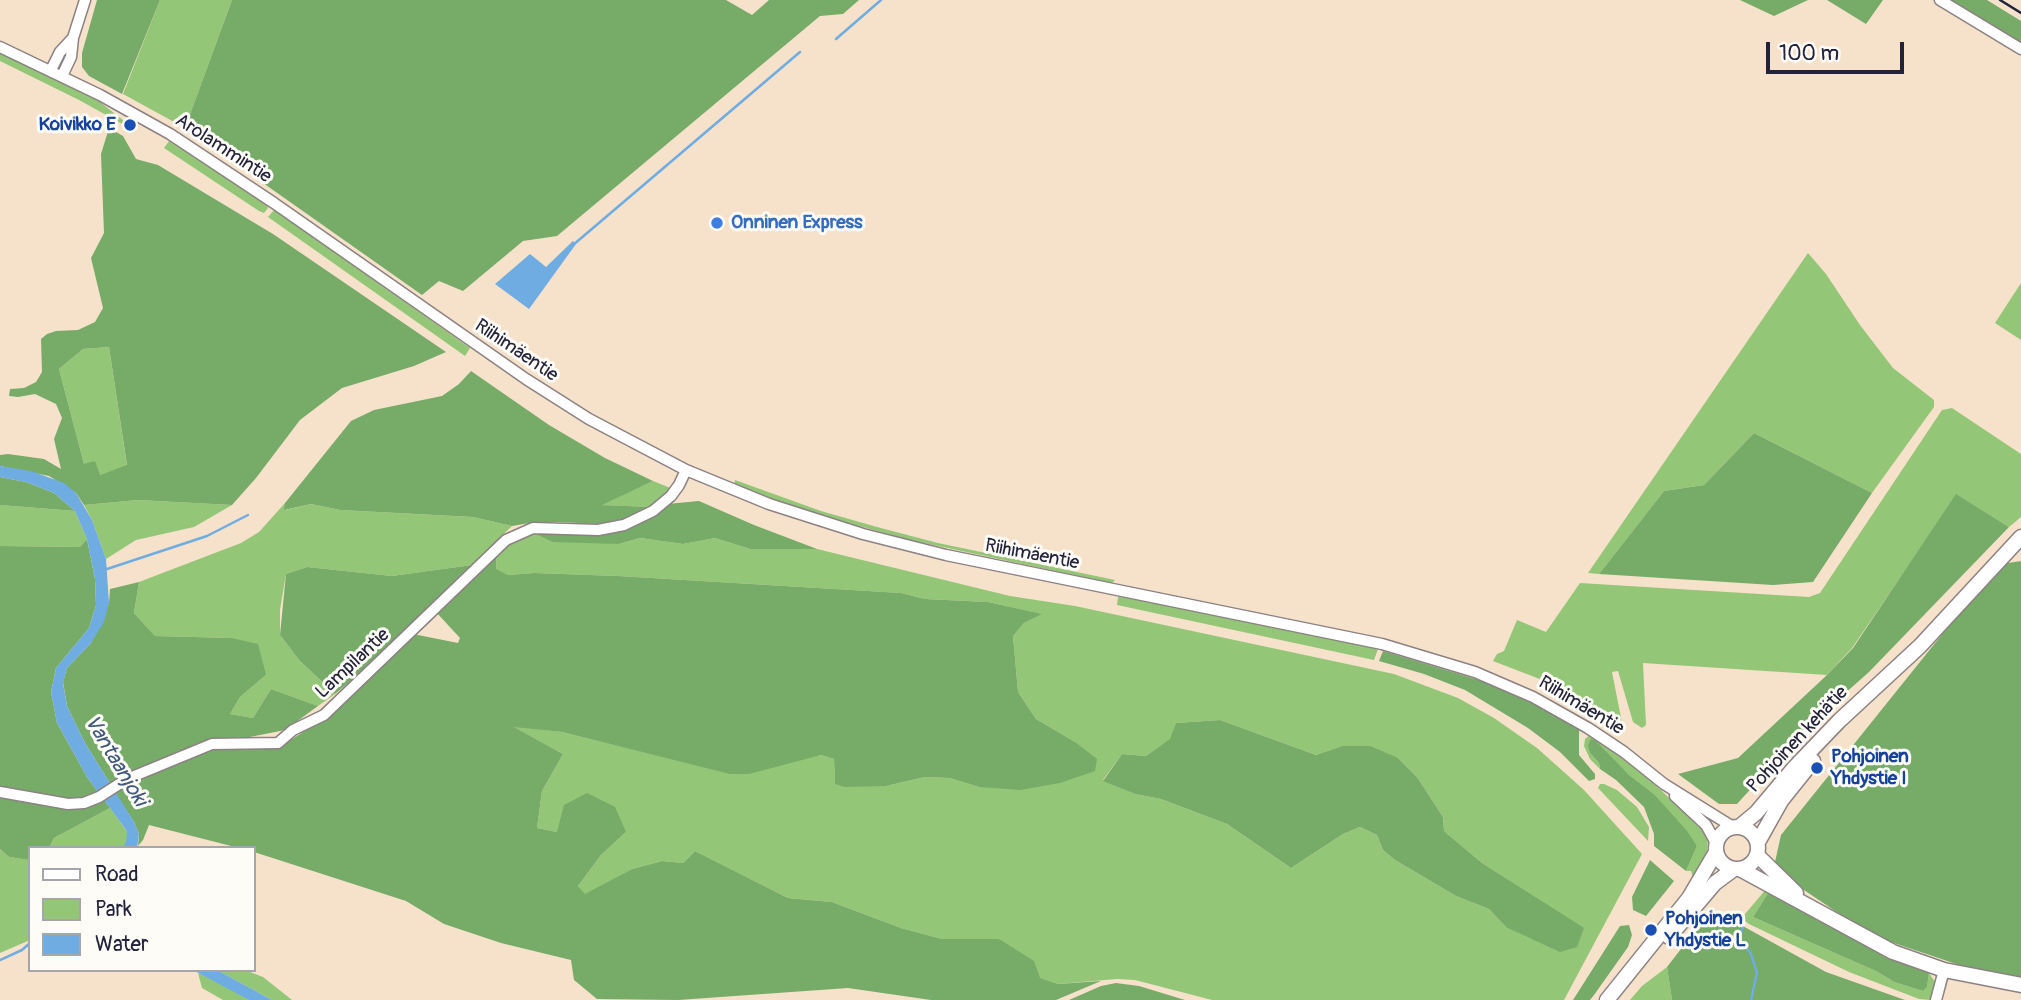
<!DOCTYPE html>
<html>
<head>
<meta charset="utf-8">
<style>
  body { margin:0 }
  #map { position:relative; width:2021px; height:1000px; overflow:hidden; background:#f6e2cb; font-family:Pangolin,sans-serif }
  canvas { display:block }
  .legend { position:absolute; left:28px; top:846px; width:228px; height:126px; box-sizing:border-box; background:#fdfcf7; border:2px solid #a5a5ac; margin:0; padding:9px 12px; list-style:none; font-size:21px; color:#22223b }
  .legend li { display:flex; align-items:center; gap:14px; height:35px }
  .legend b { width:35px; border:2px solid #a5a5ac }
  .scale { position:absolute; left:1766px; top:42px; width:138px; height:32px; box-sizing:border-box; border:4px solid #22223b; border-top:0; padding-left:9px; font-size:21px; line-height:24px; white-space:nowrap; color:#22223b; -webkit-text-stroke:5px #fdfcf7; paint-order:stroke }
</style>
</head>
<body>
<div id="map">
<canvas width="2021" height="1000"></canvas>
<ul class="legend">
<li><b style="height:9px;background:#fff"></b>Road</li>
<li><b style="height:19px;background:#94c677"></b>Park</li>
<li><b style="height:19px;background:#6face1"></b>Water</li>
</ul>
<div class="scale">100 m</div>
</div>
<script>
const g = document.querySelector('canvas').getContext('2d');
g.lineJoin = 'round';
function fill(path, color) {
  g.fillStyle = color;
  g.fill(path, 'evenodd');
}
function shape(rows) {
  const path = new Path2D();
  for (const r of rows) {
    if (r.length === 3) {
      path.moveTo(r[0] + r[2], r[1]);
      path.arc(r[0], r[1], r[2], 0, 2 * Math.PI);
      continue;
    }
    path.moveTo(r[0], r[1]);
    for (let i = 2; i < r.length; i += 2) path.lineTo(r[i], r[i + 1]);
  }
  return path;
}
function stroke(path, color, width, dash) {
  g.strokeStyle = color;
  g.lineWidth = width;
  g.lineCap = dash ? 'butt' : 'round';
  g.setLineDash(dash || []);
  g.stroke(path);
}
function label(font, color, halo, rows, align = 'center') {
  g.font = font + ' Pangolin,sans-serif';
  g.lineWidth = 6;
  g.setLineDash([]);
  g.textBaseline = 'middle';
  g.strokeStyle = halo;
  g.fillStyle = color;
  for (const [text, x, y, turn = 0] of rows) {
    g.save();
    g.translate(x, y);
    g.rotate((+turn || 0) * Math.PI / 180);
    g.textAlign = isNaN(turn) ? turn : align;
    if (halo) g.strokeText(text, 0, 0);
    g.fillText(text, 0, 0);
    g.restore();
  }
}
const green = shape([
  [160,0,232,0,185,128,123,94],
  [0,53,96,99,128,124,126,126,79,100,0,61],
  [169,141,266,204,268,208,264,213,259,211,164,148],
  [274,210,470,348,465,356,268,217],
  [1808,253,1826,274,1860,325,1893,368,1934,400,1934,407,1872,493,1754,433,1704,485,1664,491,1599,574,1588,573],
  [2021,283,2021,340,1995,323],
  [109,347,127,466,100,475,84,464,59,369,83,349],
  [1952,408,2021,454,2021,517,2009,527,1957,495,1852,648,1827,675,1643,663,1646,725,1642,728,1633,722,1618,671,1612,672,1624,733,1563,688,1493,661,1497,654,1504,651,1517,620,1546,632,1580,583,1809,597,1820,593,1942,410],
  [735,480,821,511,877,527,938,543,1115,580,1112,583,910,540,809,512,757,494,734,485],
  [653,481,673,489,651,507,600,505],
  [138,500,232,505,194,527,136,540,106,559,92,520,84,505],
  [285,503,285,510,311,504,340,510,473,517,512,526,472,565,392,576,307,567,286,574,280,610,280,635,299,660,335,694,318,706,271,689,253,718,230,714,240,697,266,675,231,638,155,636,134,613,139,582,241,543,259,532],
  [0,505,75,511,87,539,80,547,0,546],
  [534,533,619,544,640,538,683,544,715,538,750,549,817,549,1010,596,1075,606,1394,674,1458,698,1494,718,1537,748,1584,790,1642,854,1564,1000,1212,1000,1135,980,1117,979,1058,984,1039,978,999,939,942,939,901,928,832,902,788,898,695,851,683,863,662,861,632,869,585,895,578,886,601,855,626,832,557,832,537,828,542,791,563,754,512,726,562,732,693,764,793,761,821,755,834,759,835,784,886,786,925,777,950,778,979,787,1075,742,1036,719,1018,692,1013,636,1024,623,1041,614,988,602,925,599,901,593,618,576,534,573,508,575,496,570,497,552,514,537],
  [1220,720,1316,755,1342,746,1398,758,1417,777,1443,817,1444,831,1482,863,1584,929,1506,927,1489,909,1456,896,1395,860,1383,850,1377,835,1360,827,1343,834,1291,868,1227,824,1161,799,1135,794,1103,780,1122,754,1146,756,1171,739,1176,723],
  [1121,596,1362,645,1378,649,1374,660,1117,605,1118,597],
  [1590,735,1645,775,1704,831,1708,837,1707,853,1693,877,1691,871,1686,871,1697,846,1654,794,1628,774,1590,753,1599,763,1600,769,1590,759,1584,746,1585,739],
  [1600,784,1604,784,1617,790,1637,807,1649,827,1648,841,1598,788],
  [110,808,127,831,127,842,123,848,49,848,54,838],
  [0,849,9,857,30,860,30,940,0,953],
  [1767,888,1770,890,1753,917,1878,972,1894,982,1923,991,1927,987,1929,973,1935,982,1931,1000,1919,999,1849,972,1749,924,1745,921,1745,914],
  [1667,967,1672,1000,1630,1000,1642,986],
  [217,970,245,970,263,977,292,1000,272,1000],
  [198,973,217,981,249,1000,223,1000,202,988]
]);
const forest = shape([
  [97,0,160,0,122,94,89,76,82,67,82,53],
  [232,0,726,0,752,15,769,0,859,0,843,14,820,16,557,236,523,241,463,291,439,281,422,295,185,128],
  [1740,0,1808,0,1774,16],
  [1827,0,1883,0,1866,24],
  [1947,0,1987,0,2021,21,2021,45],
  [109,128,123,136,136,159,158,165,273,234,446,352,414,366,342,388,300,420,256,478,232,505,138,500,84,505,76,493,49,476,0,466,0,455,8,454,44,459,61,469,54,439,62,418,56,404,35,394,18,397,9,396,10,389,24,388,36,382,42,372,41,339,47,334,56,331,78,330,95,322,103,308,91,258,104,233,101,154],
  [109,347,127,465,100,475,95,461,84,464,59,369,83,349],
  [471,371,549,425,605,458,653,481,602,505,651,507,624,521,598,524,560,522,530,523,512,526,473,517,340,510,311,504,284,510,285,503,351,421,374,410,442,396,459,384],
  [1754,433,1872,493,1813,582,1773,585,1599,574,1664,491,1704,485],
  [0,477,26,482,54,493,75,511,0,505],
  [1956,494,2009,527,1869,672,1807,727,1737,804,1719,804,1678,774,1738,758,1827,675,1853,648],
  [699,501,754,525,817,549,750,549,715,538,683,544,640,538,619,544,553,542,534,533,598,533,667,504],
  [87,539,95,579,96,605,89,628,56,668,51,692,57,723,87,777,110,808,54,838,49,848,30,848,29,860,9,857,0,849,0,546,80,547],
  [497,552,496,569,508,575,534,573,618,576,901,593,925,599,988,602,1042,614,1024,623,1013,636,1018,692,1036,719,1075,742,1097,759,1095,771,1060,783,1020,790,979,787,950,778,925,777,886,786,845,787,835,784,834,759,821,755,749,774,730,774,562,732,514,727,563,754,542,791,537,828,557,832,564,805,587,793,615,807,626,832,601,855,578,886,585,894,632,869,662,861,683,863,695,851,788,898,832,902,901,928,942,939,999,939,1034,961,1040,978,1058,984,1101,981,1056,1000,931,1000,848,988,678,1000,597,999,574,980,571,960,501,943,444,924,406,901,254,852,254,848,239,848,149,825,143,840,138,846,139,834,134,822,114,791,128,781,212,747,277,745,291,740,332,713,413,634,458,643,460,638,436,612],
  [2021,561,2021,978,1971,969,1891,942,1847,919,1801,888,1775,862,1781,835,1952,622,2008,563],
  [472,565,382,654,335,694,299,660,280,635,286,574,307,567,392,576],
  [139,582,134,613,155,636,231,638,258,644,266,675,240,697,230,714,253,718,271,689,318,706,285,730,250,737,211,739,111,785,85,743,67,706,63,682,67,668,91,643,109,603,110,589],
  [1383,651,1492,684,1514,693,1579,728,1579,755,1595,774,1595,779,1589,781,1560,752,1528,728,1465,690,1424,674,1379,661],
  [1220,720,1316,755,1342,746,1370,746,1398,758,1417,777,1443,817,1444,831,1482,863,1584,928,1577,947,1560,952,1506,927,1489,909,1456,896,1395,860,1383,850,1377,835,1360,827,1343,834,1291,868,1227,824,1161,799,1135,794,1103,781,1122,754,1146,756,1170,739,1176,723],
  [1591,739,1596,741,1628,774,1654,794,1687,831,1697,846,1686,871,1654,846,1654,834,1644,807,1616,780,1600,769,1599,763,1590,753,1588,745],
  [1650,860,1674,881,1646,916,1633,910,1632,897],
  [1770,890,1844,934,1891,959,1929,973,1927,987,1923,991,1894,982,1878,972,1753,917],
  [1712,909,1826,972,1905,1000,1672,1000,1667,967],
  [1629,925,1632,935,1628,947,1594,995,1590,1000,1573,1000,1620,926],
  [1116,983,1139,986,1185,1000,1069,1000,1101,986]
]);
const water = shape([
  [573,241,576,244,529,309,495,284,530,254,546,267],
  [0,466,31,471,64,483,76,493,92,520,106,559,109,603,104,622,91,643,67,668,63,683,67,706,85,743,134,822,139,834,137,848,123,848,126,842,127,831,87,777,57,723,51,692,56,668,89,628,96,605,95,579,87,539,75,511,54,493,26,482,0,477],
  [193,970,217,970,272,1000,249,1000]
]);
const stream = shape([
  [836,39,881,0],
  [573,245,800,52],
  [104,570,207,536,248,515],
  [1743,928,1738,937,1751,954,1757,973,1751,1000],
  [0,960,22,950,30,943]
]);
const minor = shape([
  [1940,0,2021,49],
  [0,47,100,95,170,134,274,203,526,379,589,419,686,470,769,504,863,534,946,555,1382,644,1475,672,1533,697,1588,728,1624,752,1664,784,1733,827],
  [51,70,60,52,73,38],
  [62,76,71,57,73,38,85,0],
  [0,792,68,804,84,803,99,797,127,779,212,744,278,743,293,730,324,715,506,540,533,528,598,530,624,525,653,511,671,496,679,485,686,470],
  [1675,796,1706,825,1716,843],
  [1936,1000,1944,970]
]);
const major = shape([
  [1737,848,21],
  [1739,827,1756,813,1794,768,1839,721,1920,646,2021,537],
  [1758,842,1781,801,1813,761],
  [1757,855,1796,893],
  [1740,869,1893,952,1944,970,2021,985],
  [1669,937,1715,883,1734,869],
  [1607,1000,1689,898,1716,852]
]);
const rail = shape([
  [2000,0,2021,13]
]);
const markers = [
  [130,125,7,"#1a4fb4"],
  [717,223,7,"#3f7fe0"],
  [1817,768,7,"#1a4fb4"],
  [1651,930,7,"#1a4fb4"]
];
const transitNames = [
  ["Koivikko E",116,125,"right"],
  ["Pohjoinen",1831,757],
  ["Yhdystie I",1831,779],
  ["Pohjoinen",1665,919],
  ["Yhdystie L",1665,941]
];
const streetNames = [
  ["Arolammintie",223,149,33],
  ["Riihimäentie",516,351,34],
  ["Riihimäentie",1032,555,11],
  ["Lampilantie",353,664,-43],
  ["Riihimäentie",1581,706,31],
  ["Pohjoinen kehätie",1798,740,-47]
];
const shopNames = [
  ["Onninen Express",731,223]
];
const waterNames = [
  ["Vantaanjoki",115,761,59]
];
fill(green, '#94c677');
fill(forest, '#77ab68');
fill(water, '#6face1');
stroke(stream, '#6face1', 2.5);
stroke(minor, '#8c8283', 13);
stroke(major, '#8c8283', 17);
stroke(minor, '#fff', 10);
stroke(major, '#fff', 14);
stroke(rail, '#22223b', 2.5);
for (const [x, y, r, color] of markers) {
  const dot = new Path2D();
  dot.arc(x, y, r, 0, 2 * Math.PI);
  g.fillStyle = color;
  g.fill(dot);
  stroke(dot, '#fdfcf7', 2.5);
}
label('bold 19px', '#164399', '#fdfcf7', transitNames, 'left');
label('19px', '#22223b', '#fdfcf7', streetNames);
label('bold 19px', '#366cbe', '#fdfcf7', shopNames, 'left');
label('italic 21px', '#41597d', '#fdfcf7', waterNames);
</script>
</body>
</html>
